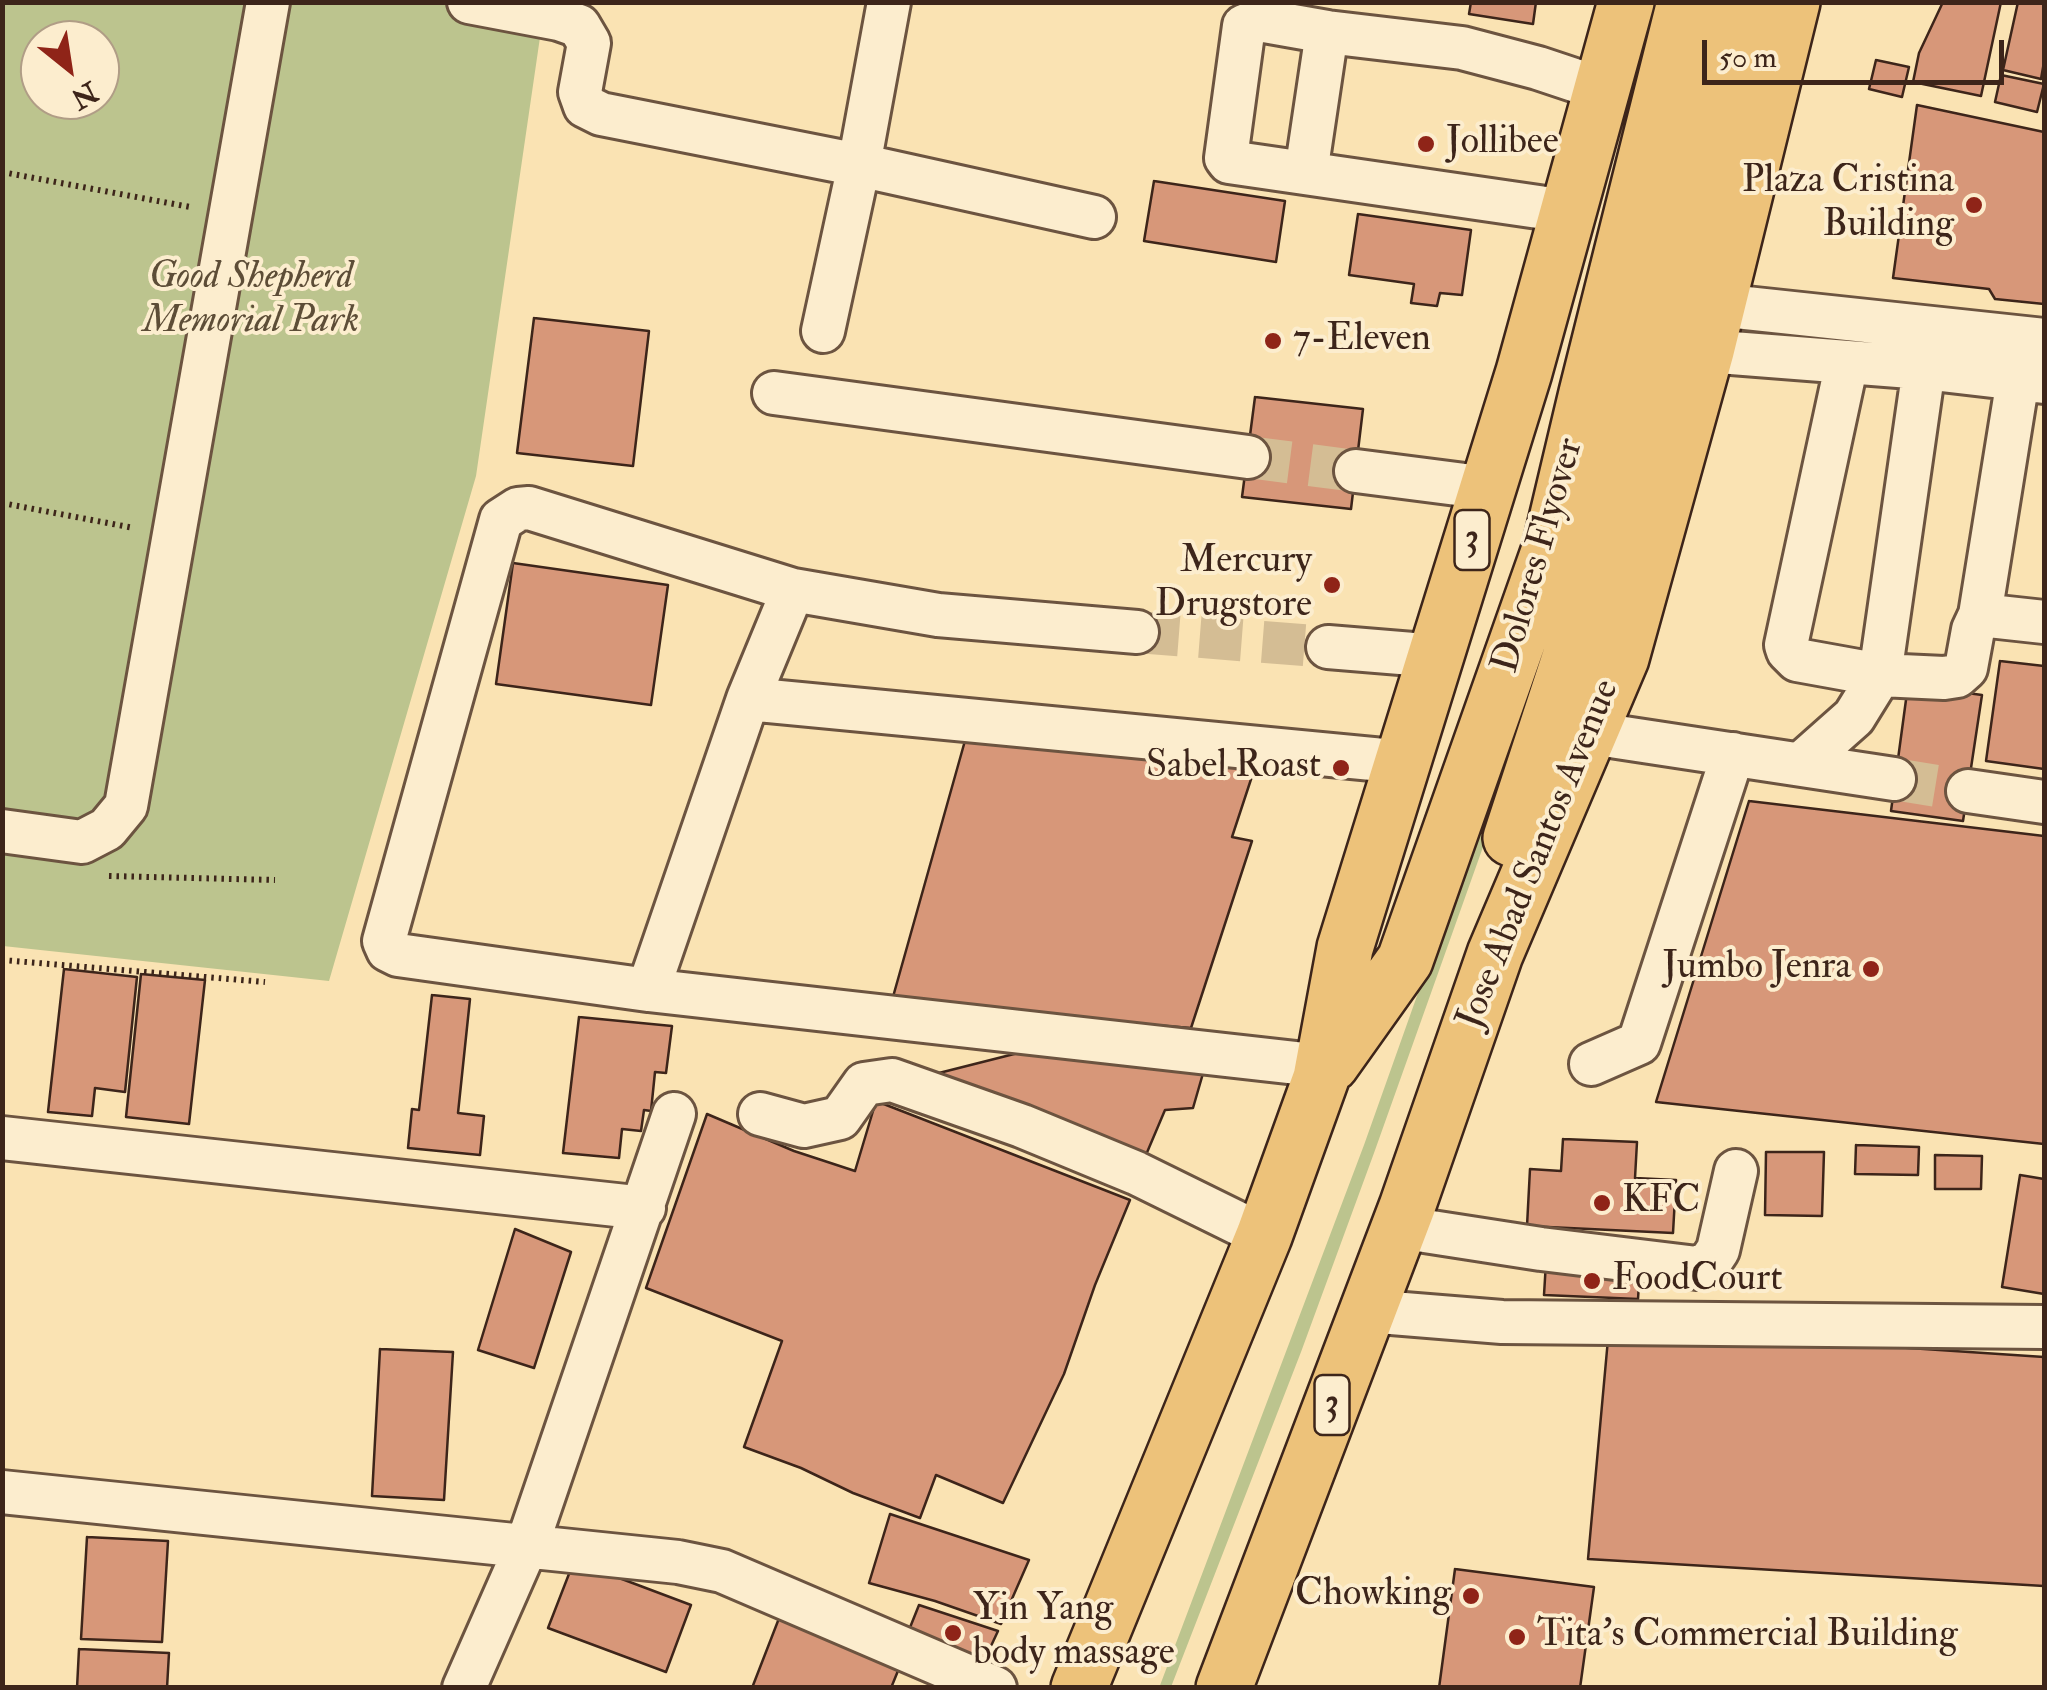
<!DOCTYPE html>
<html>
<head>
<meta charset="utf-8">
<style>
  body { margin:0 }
  #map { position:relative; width:2047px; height:1690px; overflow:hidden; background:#fae3b3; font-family:"IM FELL Double Pica",serif }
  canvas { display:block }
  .frame { position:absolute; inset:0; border:5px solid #3d251a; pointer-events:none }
  .north { position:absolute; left:20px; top:20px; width:100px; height:100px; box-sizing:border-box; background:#fcedce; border:2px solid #b09d86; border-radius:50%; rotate:150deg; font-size:28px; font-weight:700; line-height:40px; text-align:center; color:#3d251a }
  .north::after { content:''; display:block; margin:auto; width:35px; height:45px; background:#8f2418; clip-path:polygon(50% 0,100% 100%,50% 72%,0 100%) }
  .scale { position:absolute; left:1702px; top:40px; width:302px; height:45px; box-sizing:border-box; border:5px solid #3d251a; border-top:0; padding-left:12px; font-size:30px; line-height:35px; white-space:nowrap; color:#3d251a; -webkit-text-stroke:8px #fcedce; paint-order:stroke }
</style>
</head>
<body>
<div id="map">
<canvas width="2047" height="1690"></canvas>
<div class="frame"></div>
<div class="north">N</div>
<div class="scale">50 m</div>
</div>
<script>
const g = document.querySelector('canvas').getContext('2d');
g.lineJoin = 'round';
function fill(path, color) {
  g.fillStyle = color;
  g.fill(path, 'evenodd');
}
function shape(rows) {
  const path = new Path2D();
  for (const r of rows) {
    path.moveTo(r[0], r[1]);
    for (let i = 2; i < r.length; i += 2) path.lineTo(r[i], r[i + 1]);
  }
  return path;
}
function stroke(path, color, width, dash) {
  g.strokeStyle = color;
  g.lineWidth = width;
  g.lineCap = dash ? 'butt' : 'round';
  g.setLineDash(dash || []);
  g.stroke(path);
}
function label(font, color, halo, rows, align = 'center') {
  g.font = font + ' "IM FELL Double Pica",serif';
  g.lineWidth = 8;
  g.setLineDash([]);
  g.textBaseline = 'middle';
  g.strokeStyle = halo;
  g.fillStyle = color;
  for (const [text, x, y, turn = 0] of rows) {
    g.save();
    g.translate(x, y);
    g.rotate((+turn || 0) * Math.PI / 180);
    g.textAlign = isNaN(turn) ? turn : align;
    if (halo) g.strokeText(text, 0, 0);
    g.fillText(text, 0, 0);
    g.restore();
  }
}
const green = shape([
  [3,3,545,3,476,476,329,981,3,946],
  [40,40,100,40,100,100,40,100],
  [1565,559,1488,833,1374,1153,1301,1352,1171,1687,1159,1688,1364,1145,1477,827]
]);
const building = shape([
  [1471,2,1536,2,1533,24,1469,14,1471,2],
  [1943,2,2001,2,1981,96,1913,82,1919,53,1943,2],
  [2018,2,2044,2,2044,62,2041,79,2003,70,2018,2],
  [1876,60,1909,67,1902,97,1869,89,1876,60],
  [2001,75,2044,84,2037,112,1995,102,2001,75],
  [1917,105,2044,132,2044,304,1995,299,1989,289,1893,278,1917,105],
  [1154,181,1285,201,1276,262,1144,241,1154,181],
  [1358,214,1471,230,1462,295,1440,293,1437,306,1411,303,1414,284,1349,275,1358,214],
  [534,318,649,331,633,466,517,453,534,318],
  [1255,397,1363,409,1351,509,1242,497,1255,397],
  [513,563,668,585,651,705,496,684,513,563],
  [2000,661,2044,666,2044,769,1986,761,2000,661],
  [1908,685,1982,695,1963,821,1891,811,1908,685],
  [968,730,1259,755,1232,837,1252,841,1191,1028,891,1004,968,730],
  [1749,801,2044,836,2044,1144,1656,1102,1749,801],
  [64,969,137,977,125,1092,95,1088,92,1116,48,1112,64,969],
  [141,974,205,980,189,1124,126,1117,141,974],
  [432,995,470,999,458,1113,484,1116,480,1155,408,1148,412,1109,419,1110,432,995],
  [579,1017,672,1026,666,1073,655,1072,651,1111,644,1110,641,1131,622,1129,619,1158,563,1153,579,1017],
  [1022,1052,1206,1063,1193,1108,1165,1110,1140,1169,935,1074,1022,1052],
  [876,1101,1130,1200,1095,1285,1064,1374,1003,1503,936,1475,920,1518,853,1493,801,1468,744,1447,782,1341,646,1288,707,1114,794,1151,855,1171,876,1101],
  [1563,1139,1637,1142,1635,1178,1676,1180,1673,1233,1527,1226,1530,1169,1561,1171,1563,1139],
  [1856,1145,1919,1147,1918,1175,1855,1174,1856,1145],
  [1766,1152,1824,1152,1822,1216,1765,1215,1766,1152],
  [1935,1155,1982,1156,1981,1189,1935,1189,1935,1155],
  [2020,1175,2044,1179,2044,1294,2002,1287,2020,1175],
  [515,1229,571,1252,534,1368,478,1350,515,1229],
  [1546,1262,1640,1267,1638,1299,1544,1295,1546,1262],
  [1609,1328,2044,1357,2044,1586,1588,1559,1609,1328],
  [380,1349,453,1352,444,1500,372,1496,380,1349],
  [890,1514,1029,1560,1001,1624,935,1601,869,1583,890,1514],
  [87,1537,168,1541,162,1642,81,1639,87,1537],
  [574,1561,691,1605,666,1672,548,1628,574,1561],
  [1455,1569,1594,1587,1580,1688,1439,1688,1455,1569],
  [919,1605,998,1631,984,1661,907,1635,919,1605],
  [783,1608,904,1656,891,1688,752,1688,783,1608],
  [79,1649,169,1653,167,1688,77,1688,79,1649]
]);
const minorTunnel = shape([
  [1248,457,1356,471],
  [1137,632,1328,647],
  [1894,779,1968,791]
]);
const path = shape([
  [2,172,190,207],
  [2,503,134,528],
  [109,876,275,880],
  [2,960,265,982]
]);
const minor = shape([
  [469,2,559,19,579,26,589,43,580,92,585,106,601,114,859,165,1094,217],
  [1327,32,1259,20,1244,26,1226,158,1229,162,1566,211],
  [1306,173,1327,32,1462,48,1538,68,1601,89],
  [1718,305,2044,340],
  [823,331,859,165,889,2],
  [1706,351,1924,368,2044,382],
  [1847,362,1786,645,1788,651,1797,660,1880,675,1924,368],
  [774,393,1248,457],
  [1356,471,1488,488],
  [793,590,938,615,1137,632],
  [1980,615,2044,622],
  [1328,647,1437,656],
  [748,699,648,990,398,955,388,950,384,941,501,520,518,509,529,508,793,590,748,699,1404,762],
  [1591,733,1894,779],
  [1801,764,1854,717,1880,675,1944,678,1957,676,1966,668,1973,630,1980,615,2018,379],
  [1968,791,2044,802],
  [2,831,82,842,107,829,126,806,268,2],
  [648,990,1323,1066],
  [1591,1064,1639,1043,1733,754],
  [760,1114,804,1126,840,1118,864,1084,892,1080,1022,1126,1136,1173,1264,1236],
  [2,1138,644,1208],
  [1399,1227,1541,1249,1697,1268,1710,1262,1718,1250,1736,1171],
  [1367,1311,1502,1322,2044,1327],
  [2,1492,678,1562,722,1571,995,1688],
  [464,1688,527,1545,674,1114]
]);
const highway = shape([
  [1511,838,1602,560,1741,2],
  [1331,1064,1405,960,1550,549,1587,393,1685,2],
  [1079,1688,1264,1236,1321,1078,1345,948,1524,372,1626,2],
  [1224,1688,1407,1207,1495,954,1621,658,1706,351,1792,2]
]);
const markers = [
  [1426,144,10,"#8f2418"],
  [1974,205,10,"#8f2418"],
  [1273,341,10,"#8f2418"],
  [1332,585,10,"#8f2418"],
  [1341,768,10,"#8f2418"],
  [1871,969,10,"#8f2418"],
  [1602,1203,10,"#8f2418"],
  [1592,1281,10,"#8f2418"],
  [1471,1596,10,"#8f2418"],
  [953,1633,10,"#8f2418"],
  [1517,1637,10,"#8f2418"]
];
const shields = [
  [1472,540,35],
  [1332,1405,35]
];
const shieldNames = [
  ["3",1472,540],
  ["3",1332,1405]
];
const poiNames = [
  ["Jollibee",1446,144],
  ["Plaza Cristina",1954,183,"right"],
  ["Building",1954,227,"right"],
  ["7-Eleven",1293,341],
  ["Mercury",1312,563,"right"],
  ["Drugstore",1312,607,"right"],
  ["Sabel Roast",1321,768,"right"],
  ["Jumbo Jenra",1851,969,"right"],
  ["KFC",1622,1203],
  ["FoodCourt",1612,1281],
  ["Chowking",1451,1596,"right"],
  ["Yin Yang",973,1611],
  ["body massage",973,1655],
  ["Tita's Commercial Building",1537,1637]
];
const parkNames = [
  ["Good Shepherd",251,279],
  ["Memorial Park",251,323]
];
const streetNames = [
  ["Dolores Flyover",1540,556,-74],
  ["Jose Abad Santos Avenue",1540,855,-68]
];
fill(green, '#bcc48e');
fill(building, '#d79779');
stroke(building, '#3d251a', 2.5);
stroke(minorTunnel, '#d4bd94', 42, [42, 21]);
stroke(minor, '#6c5440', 48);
stroke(highway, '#3d251a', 60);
stroke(path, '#3d251a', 6, [2.5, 5]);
stroke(minor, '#fcedce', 42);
stroke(highway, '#edc27a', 55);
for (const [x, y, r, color] of markers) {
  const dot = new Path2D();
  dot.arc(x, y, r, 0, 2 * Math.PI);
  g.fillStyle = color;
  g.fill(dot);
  stroke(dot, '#fcedce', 4);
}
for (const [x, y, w] of shields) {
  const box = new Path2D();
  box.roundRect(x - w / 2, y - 30, w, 60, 8);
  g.fillStyle = '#fcedce';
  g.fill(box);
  stroke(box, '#3d251a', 2.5);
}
label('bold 35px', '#3d251a', null, shieldNames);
label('38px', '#3d251a', '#fcedce', poiNames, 'left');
label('italic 38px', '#5d4d37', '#fcedce', parkNames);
label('38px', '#3d251a', '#fcedce', streetNames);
</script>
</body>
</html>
